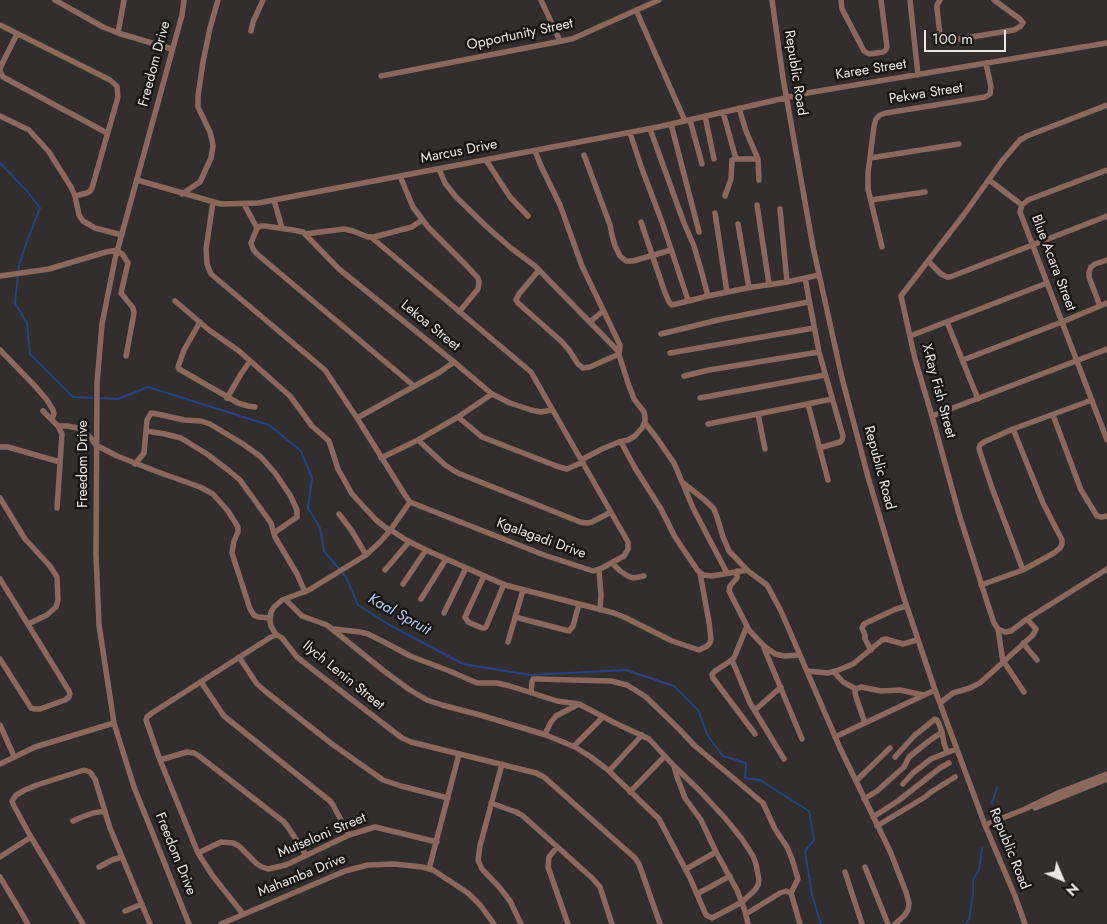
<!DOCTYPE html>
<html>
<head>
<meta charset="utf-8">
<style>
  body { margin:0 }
  #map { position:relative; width:1107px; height:924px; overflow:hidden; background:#312e2d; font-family:Jost,sans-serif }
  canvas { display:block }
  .north { position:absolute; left:1037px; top:854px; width:50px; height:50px; -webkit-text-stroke:4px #181716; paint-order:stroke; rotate:135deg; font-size:14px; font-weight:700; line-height:20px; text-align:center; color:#e9e7e6 }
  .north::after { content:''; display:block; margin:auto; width:18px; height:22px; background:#e9e7e6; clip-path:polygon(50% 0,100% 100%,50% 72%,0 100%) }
  .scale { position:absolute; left:924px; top:30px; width:82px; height:22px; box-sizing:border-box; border:2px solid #e9e7e6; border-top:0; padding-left:6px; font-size:15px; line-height:18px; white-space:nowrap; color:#e9e7e6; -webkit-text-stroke:4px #181716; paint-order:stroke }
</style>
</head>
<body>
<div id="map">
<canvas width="1107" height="924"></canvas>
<div class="north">N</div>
<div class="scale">100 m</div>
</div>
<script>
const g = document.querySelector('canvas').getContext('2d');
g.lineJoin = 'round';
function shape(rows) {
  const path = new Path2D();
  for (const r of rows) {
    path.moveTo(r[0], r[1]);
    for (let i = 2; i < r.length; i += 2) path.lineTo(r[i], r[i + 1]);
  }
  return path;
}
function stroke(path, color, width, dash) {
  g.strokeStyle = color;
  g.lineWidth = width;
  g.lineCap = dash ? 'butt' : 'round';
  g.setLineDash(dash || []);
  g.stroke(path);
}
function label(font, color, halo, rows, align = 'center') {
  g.font = font + ' Jost,sans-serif';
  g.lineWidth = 5;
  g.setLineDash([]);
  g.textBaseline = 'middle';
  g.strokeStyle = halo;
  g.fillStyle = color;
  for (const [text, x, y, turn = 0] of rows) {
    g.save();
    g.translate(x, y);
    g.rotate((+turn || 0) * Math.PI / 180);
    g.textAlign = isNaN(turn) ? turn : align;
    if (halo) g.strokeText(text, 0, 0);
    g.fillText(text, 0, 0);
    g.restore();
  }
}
const stream = shape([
  [0,163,27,191,40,208,26,244,19,265,15,303,27,323,30,354,73,397,118,399,148,387,269,425,301,451,312,478,308,508,320,528,324,551,346,577,358,605,388,624,463,664,530,675,626,670,674,686,698,710,708,736,723,756,746,763,745,778,760,780,809,811,814,840,805,851,812,895,821,924],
  [992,803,997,788],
  [966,924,969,919,973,894,973,880,979,870,982,848]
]);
const minor = shape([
  [55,0,103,27,118,33,172,49],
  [184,0,182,15,115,259,102,324,97,383,96,555,99,625,114,723,134,787,189,924],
  [541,0,560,41],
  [772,0,783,78,813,247,842,378,868,477,903,595,935,690,985,825,1015,896,1025,924],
  [841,0,842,9,864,51,869,54,883,52,886,50,887,47,881,0],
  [910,0,918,75],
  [940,0,937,5,937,9,940,35,944,41,947,41,1014,30,1021,26,1023,23,1020,19,994,0],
  [636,10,685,121],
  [0,25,110,80,117,86,118,97,92,188,90,191,87,193,75,196],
  [251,31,253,22,263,0],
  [118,33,124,0],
  [17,34,1,66,0,71,3,77,107,133],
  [381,76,572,39,659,0],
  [739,108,746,131,758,159,759,180],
  [723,112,736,159],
  [0,116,29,130,49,152,71,187,75,196,79,215,83,221,95,228,122,235],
  [705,116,714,159],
  [690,120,702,164],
  [671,124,699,232],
  [650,129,684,223,694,246,701,270,708,296],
  [630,133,642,169,662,222,688,300],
  [535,151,541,166,560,205,582,266,620,345,619,355,628,383,634,399,644,412,645,418,645,421,642,428,635,436,628,440,619,442,602,449,581,460],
  [584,155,610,225,612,235,615,246,620,256,626,261,633,261,671,250],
  [870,158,959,144],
  [486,160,510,197,528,216],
  [439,169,445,183,456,197,488,228,511,248,535,266,619,352],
  [1107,170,1028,200,1022,205,1020,212,1107,440],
  [400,176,413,207,428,227,466,265,478,278,479,282,478,289,459,312],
  [137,180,221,204,258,203,658,127,807,93,1107,43],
  [989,180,1022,205],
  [182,194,200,182,211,158,213,146,212,140,210,132,198,107,198,96,203,62,210,28,218,0],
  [725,196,731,179,732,160,736,159,758,159],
  [274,200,282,228],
  [871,200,925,192],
  [213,202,206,249,207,264,211,274,325,370,357,418,405,495,410,502,425,508,544,555,593,571,602,568,624,556,628,549,628,542,531,372,371,237],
  [244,204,257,228],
  [757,205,769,284],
  [780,209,787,282],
  [715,213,727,292],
  [641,222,664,290,669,302,672,305,708,296,747,288,787,282,819,275],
  [738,224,749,288],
  [305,234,344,229,353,231,368,237,374,237,412,227,422,220],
  [882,247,868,189,868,173,874,126,876,119,880,115,886,113,985,97,990,94,991,87,986,63],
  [118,251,123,255,128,263,121,293,133,308,134,313,126,356],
  [929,262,941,274,947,277,950,277,1107,216],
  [539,270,519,294,516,300,518,303,561,341,569,350,578,364,583,368,590,367,619,354],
  [0,276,49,269,106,252,118,250],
  [805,278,819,352,843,436,842,440,840,442,819,448],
  [175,301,209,330,239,351,290,396,312,426,329,441,338,469,352,494,376,520,390,531],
  [1100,306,1089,277,1089,272,1091,267,1095,264,1107,260],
  [200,322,184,350,178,367,179,369,238,403,248,406,255,407],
  [590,322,603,311],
  [947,322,978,399],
  [661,334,718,320,808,302],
  [910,336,1047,283],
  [0,350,35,386,47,400,53,410,54,414,52,419],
  [670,353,814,328],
  [963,360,1062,322,1107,303],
  [684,376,709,370,819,352],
  [414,386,257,254,253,249,251,243,257,228,261,226,265,226,293,230,303,232,339,269,454,362,492,394,510,403,531,410,541,412,552,410],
  [227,398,241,374,250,361],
  [700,398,825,375],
  [808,404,828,480],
  [43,411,58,426,62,434,57,508],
  [758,414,765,449],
  [1053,415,1081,490,1097,516,1102,517,1107,516],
  [932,416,1107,349],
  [458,417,482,437,559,467,567,469,583,462],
  [357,418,440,372,454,362],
  [645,423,656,437,674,463,682,482,706,501,714,509,717,517,723,537,729,551,748,571,767,585,781,611,840,748,890,851,906,892,909,903,908,910,904,916,895,924],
  [708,424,832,399],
  [58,426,67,426,78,428,90,437,96,445,117,456,158,472,200,487,213,494,228,511,238,527,238,532,234,541,232,553,250,609,254,615,258,617,270,618],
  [146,431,165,434,181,438,207,454,228,470,240,480,271,523,275,537,297,574,305,592],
  [418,440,445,465,458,473,580,522,587,523,592,522,611,512],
  [621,442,635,468,661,509,675,537,698,571,703,575,712,576,747,570],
  [0,447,8,447,60,462],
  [381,458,418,440,458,417,492,394],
  [135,464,144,453,147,420,151,413,162,415,184,420,201,421,210,424,243,444,261,457,275,473,290,495,297,510,297,517,274,533],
  [683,484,693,508,727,573],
  [0,498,25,539,50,566,57,577,58,600,56,607,47,615,28,624],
  [339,514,352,531,366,555],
  [391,530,406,540,426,550,505,585,614,613,624,617,672,641,699,650,707,646,710,643,711,639,709,622,700,573],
  [612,563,620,571,628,576,633,578,644,576],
  [385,570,409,542],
  [599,570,601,595,600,610],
  [1023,570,992,488,980,452,979,448,980,445,984,442,1013,429,1092,400],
  [737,571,737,578,730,586,729,591,749,630,764,646,775,654,784,656,800,655],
  [484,576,465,617,468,622,482,628,484,628,486,627,504,584],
  [0,579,69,691,70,694,69,697,65,700,40,709,35,709,31,708,0,659],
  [403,584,426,550],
  [981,585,1023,570,1054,553,1060,548,1062,544,1062,540,1043,503,1013,429],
  [285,599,302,616,327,625,384,671,410,690,427,700,442,705,480,715,546,735,575,747,591,757,608,770,659,819,690,878,706,915,712,918,742,902,755,890,758,885,759,880,756,864,753,856,742,839,725,818,700,791,674,766],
  [421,599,446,559],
  [444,613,466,568],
  [515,617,569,631,573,626,579,604],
  [747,626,734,658,729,662,715,671,712,674,713,678,755,734],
  [334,629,360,632,368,634,386,643,410,656,452,672,477,683,497,683,510,686,557,701,579,704,613,722,649,739,674,766,677,777,685,798,701,820,716,852,737,890,745,911,748,924],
  [998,629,1005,632,1011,631,1027,619,1107,569],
  [276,635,271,626,270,621,271,612,274,607,282,600,309,590,366,555,380,542,389,532,410,502],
  [508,642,523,590],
  [1023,643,1037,660],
  [764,648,802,739],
  [871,650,865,639,865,635,862,628,864,624,896,609,906,606],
  [239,657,257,684,265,691,332,744,383,780,401,786,448,798],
  [732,660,750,703,784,759],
  [1003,662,998,629,994,623,989,608,959,514,932,416,915,359,901,296,965,213,1002,161,1020,140,1027,136,1107,105],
  [1004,662,1024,692],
  [807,671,828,673,836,671,853,664,882,640,886,639,903,644,917,640],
  [834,672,843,682,856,689,861,687,881,691,900,690,923,695],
  [201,682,224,716,229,720,330,801,333,805,349,835],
  [856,689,855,692,856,697,865,723],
  [531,693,532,682,533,679,536,679,611,681,627,685,646,697,680,730,694,745,763,803,775,829,787,847,792,859,798,879,791,893,800,924],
  [940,703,953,693,970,688,980,683,1033,635,1036,629,1027,619],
  [755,710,781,687],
  [0,725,14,756],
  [545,734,551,722,556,716,579,704],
  [835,737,935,690],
  [574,746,603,717],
  [895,757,914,736,935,719,937,720,939,724,942,732,944,743,947,752],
  [160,760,187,752,194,753,199,756,284,822,288,827,306,855],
  [0,764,35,747,114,723],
  [502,764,480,846,478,860,482,869,500,888,510,901,521,924],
  [609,771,642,735],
  [856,781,890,748],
  [903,784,913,773,931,759,956,749],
  [630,792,665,756],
  [864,799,877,791,904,767,909,757,929,741,942,732],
  [491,803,516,812,523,816,592,878,600,887,612,924],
  [1035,808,1107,779],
  [873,817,898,801,940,768,949,763],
  [73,821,82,817,93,813,105,811],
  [985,825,1025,809,1058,793,1107,774],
  [877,826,925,797,931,792,955,777],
  [557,847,549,857,548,867,568,924],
  [198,853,221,842,233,843,239,846,257,864,262,867,268,869,286,865,349,835,375,827,437,842],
  [0,857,31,837],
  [99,867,112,860,122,857],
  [865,867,888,924],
  [429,869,459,754],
  [686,869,716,852],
  [845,872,862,924],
  [0,877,28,924],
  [697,894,730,876],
  [125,911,142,904],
  [243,914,212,875,198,853,160,760,146,720,147,717,152,713,271,637,277,635,282,638,297,657,316,672,402,738,411,742,536,773,544,777,635,858,639,864,660,924],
  [746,914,780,893,786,891,791,893],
  [83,924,31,837,14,806,12,801,16,795,25,790,37,785,84,770,90,772,95,779,110,828,150,924],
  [221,924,345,871,368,865,394,864,422,867,433,870,468,893,481,906,494,924]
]);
const streetNames = [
  ["Opportunity Street",520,35,-12],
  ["Freedom Drive",155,64,-75],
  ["Karee Street",871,70,-9],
  ["Republic Road",795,73,81],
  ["Pekwa Street",926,94,-9],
  ["Marcus Drive",459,152,-11],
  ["Blue Acara Street",1053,263,69],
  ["Lekoa Street",430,326,39],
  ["X-Ray Fish Street",938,391,75],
  ["Freedom Drive",84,464,-90],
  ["Republic Road",879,468,75],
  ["Kgalagadi Drive",541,539,20],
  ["Ilych Lenin Street",343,676,39],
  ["Mutseloni Street",322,836,-23],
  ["Republic Road",1009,849,68],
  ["Freedom Drive",175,854,68],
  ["Mahamba Drive",302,876,-22]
];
const waterNames = [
  ["Kaal Spruit",399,615,29]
];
stroke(stream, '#244382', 2);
stroke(minor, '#8c675c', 5.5);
label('14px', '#e9e7e6', '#181716', streetNames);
label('italic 15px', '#b7cbf0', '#181716', waterNames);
</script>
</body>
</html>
